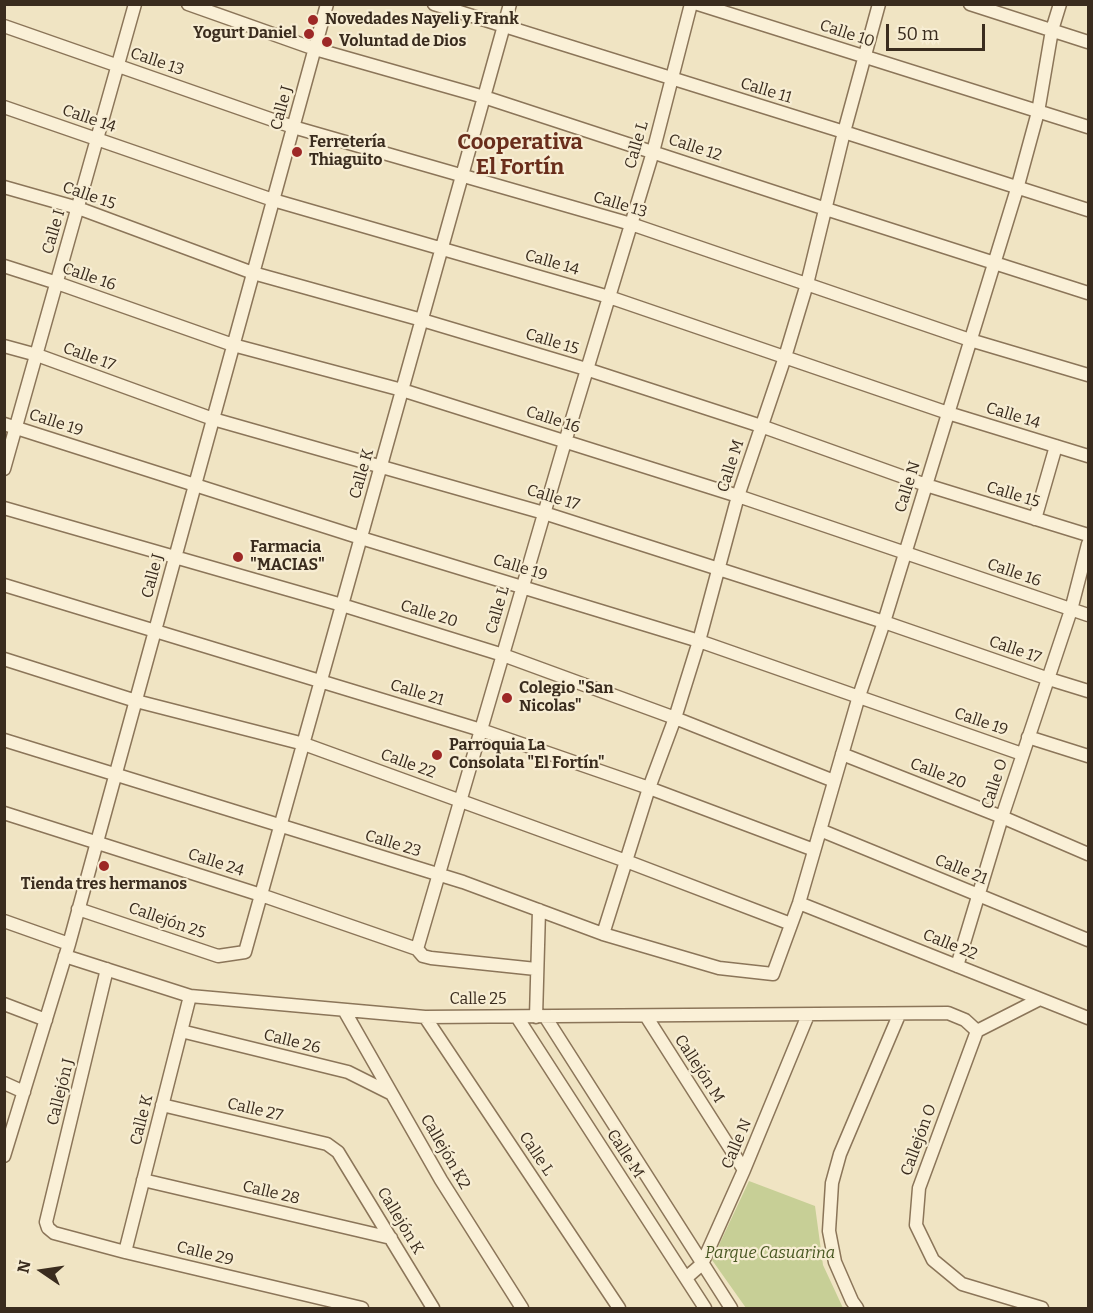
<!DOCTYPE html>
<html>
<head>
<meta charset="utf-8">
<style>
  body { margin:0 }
  #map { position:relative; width:1093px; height:1313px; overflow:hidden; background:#f0e4c3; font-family:Bitter,serif }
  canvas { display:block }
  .frame { position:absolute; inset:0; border:6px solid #3a2c1e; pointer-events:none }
  .north { position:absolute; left:12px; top:1241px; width:60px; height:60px; -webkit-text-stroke:4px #f7edd3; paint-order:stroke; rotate:283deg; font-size:16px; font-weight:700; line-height:24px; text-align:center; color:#3a2c1e }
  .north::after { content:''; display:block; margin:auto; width:21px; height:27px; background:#3a2c1e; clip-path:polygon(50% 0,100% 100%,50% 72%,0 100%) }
  .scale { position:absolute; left:886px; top:24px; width:99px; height:27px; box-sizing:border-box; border:3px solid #3a2c1e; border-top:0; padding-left:8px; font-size:18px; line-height:21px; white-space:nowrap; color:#3a2c1e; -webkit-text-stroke:4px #f7edd3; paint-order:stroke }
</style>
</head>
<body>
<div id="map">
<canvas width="1093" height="1313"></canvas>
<div class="frame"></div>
<div class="north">N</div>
<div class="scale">50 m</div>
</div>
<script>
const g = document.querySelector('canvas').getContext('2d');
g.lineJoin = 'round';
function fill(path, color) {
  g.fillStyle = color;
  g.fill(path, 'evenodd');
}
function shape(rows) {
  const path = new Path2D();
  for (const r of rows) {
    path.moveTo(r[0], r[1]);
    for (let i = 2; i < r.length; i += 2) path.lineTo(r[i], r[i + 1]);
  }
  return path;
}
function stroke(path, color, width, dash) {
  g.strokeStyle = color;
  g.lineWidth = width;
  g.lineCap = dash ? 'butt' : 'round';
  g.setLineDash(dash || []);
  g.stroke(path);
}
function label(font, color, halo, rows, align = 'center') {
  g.font = font + ' Bitter,serif';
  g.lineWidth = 4.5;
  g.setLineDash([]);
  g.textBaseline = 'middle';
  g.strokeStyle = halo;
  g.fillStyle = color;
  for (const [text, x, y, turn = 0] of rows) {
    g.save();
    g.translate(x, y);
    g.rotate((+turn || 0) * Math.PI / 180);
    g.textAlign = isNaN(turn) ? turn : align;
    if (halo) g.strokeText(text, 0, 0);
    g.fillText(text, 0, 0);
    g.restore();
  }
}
const green = shape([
  [749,1181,815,1206,823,1265,843,1308,746,1308,712,1260]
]);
const street = shape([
  [188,4,315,49,484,97,826,209,1088,293],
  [434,4,844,132,1088,210],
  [698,4,1088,127],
  [970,4,1088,42],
  [4,26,293,127,631,224,970,340,1088,375],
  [4,107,273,200,609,297,948,413,1088,456],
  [4,187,78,208,253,273,422,320,586,369,761,426,926,485,1088,535],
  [4,266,57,283,233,345,402,390,738,496,1088,615],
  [4,346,37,355,213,419,544,513,884,622,1049,679,1088,691],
  [4,424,361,538,699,641,1022,754],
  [4,469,135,4],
  [4,508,342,605,503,655,675,718,834,781],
  [1035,519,1056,446],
  [4,585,481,730,649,788,814,850],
  [4,659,136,701,304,744,626,861,791,924],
  [1028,737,1088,756],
  [4,740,463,882,603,934,719,968,773,974,799,903,859,696,884,622,1017,189,1038,112,1052,30,1060,4],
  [842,754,1002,817,1088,854],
  [4,813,261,895,417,949],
  [820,830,1088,940],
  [799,903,1088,1018],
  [78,909,218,956,245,952,510,4],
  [4,921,69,944],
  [603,934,649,788,675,718,699,641,738,496,785,357,807,284,844,132,879,4],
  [417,949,565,442,653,152,691,4],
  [417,949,423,956,431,958,536,969],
  [65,956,190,996,425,1017,948,1013,965,1020,977,1031],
  [957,966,1002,817,1071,610,1088,544],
  [107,969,46,1222,48,1228,54,1233,125,1252,362,1308],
  [4,1004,46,1020],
  [344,1010,441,1180,522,1308],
  [646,1016,744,1170],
  [425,1017,619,1308],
  [517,1017,705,1308],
  [536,1017,539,910],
  [546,1018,731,1308],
  [181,1031,348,1072,392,1094],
  [977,1031,919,1188,916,1225,933,1260,962,1284,1042,1308],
  [977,1031,1040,999],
  [4,1083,24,1092],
  [162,1105,327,1144,338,1152,433,1308],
  [4,1156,69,944,327,4],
  [143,1180,391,1238],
  [125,1252,190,996],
  [686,1278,702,1264,744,1170,808,1015],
  [857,1308,852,1301,835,1262,829,1231,832,1183,840,1154,899,1015]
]);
const markers = [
  [313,20,6,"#9d2826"],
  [309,34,6,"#9d2826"],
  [327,42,6,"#9d2826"],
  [297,152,6,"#9d2826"],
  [238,557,6,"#9d2826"],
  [507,698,6,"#9d2826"],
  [437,755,6,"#9d2826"],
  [104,866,6,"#9d2826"]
];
const poiNames = [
  ["Novedades Nayeli y Frank",325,20],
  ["Yogurt Daniel",297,34,"right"],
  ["Voluntad de Dios",339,42],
  ["Ferretería",309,143],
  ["Thiaguito",309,161],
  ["Farmacia",250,548],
  ["\"MACIAS\"",250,566],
  ["Colegio \"San",519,689],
  ["Nicolas\"",519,707],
  ["Parroquia La",449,746],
  ["Consolata \"El Fortín\"",449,764],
  ["Tienda tres hermanos",104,885,"center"]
];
const streetNames = [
  ["Calle 10",847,34,18],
  ["Calle 13",157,62,19],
  ["Calle 11",766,91,17],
  ["Calle J",282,108,-75],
  ["Calle 14",89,119,19],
  ["Calle L",637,145,-74],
  ["Calle 12",695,148,18],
  ["Calle 15",89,196,19],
  ["Calle 13",620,205,17],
  ["Calle I",54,232,-74],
  ["Calle 14",552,263,16],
  ["Calle 16",89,277,19],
  ["Calle 15",552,342,17],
  ["Calle 17",89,357,20],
  ["Calle 14",1013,416,17],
  ["Calle 16",553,420,18],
  ["Calle 19",56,423,18],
  ["Calle M",731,466,-72],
  ["Calle K",362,474,-74],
  ["Calle N",908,487,-73],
  ["Calle 15",1013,495,17],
  ["Calle 17",553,498,17],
  ["Calle 19",520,568,17],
  ["Calle 16",1014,573,19],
  ["Calle J",153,576,-75],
  ["Calle L",498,610,-74],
  ["Calle 20",429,614,17],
  ["Calle 17",1015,650,19],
  ["Calle 21",417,693,17],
  ["Calle 19",981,722,19],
  ["Calle 22",408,764,20],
  ["Calle 20",938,774,21],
  ["Calle O",995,784,-72],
  ["Calle 23",393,844,17],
  ["Calle 24",216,863,18],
  ["Calle 21",961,870,22],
  ["Callejón 25",167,921,19],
  ["Calle 22",950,945,22],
  ["Calle 25",478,1000],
  ["Calle 26",292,1042,14],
  ["Callejón M",699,1069,57],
  ["Callejón J",61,1092,-76],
  ["Calle 27",255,1110,13],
  ["Calle K",142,1120,-76],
  ["Callejón O",919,1140,-70],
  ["Calle N",737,1144,-67],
  ["Callejón K2",445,1152,60],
  ["Calle L",536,1154,56],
  ["Calle M",625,1154,57],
  ["Calle 28",271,1193,13],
  ["Callejón K",400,1221,59],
  ["Calle 29",205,1254,14]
];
const parkNames = [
  ["Parque Casuarina",770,1254]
];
const districtNames = [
  ["Cooperativa",520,143],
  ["El Fortín",520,168]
];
fill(green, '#c7cf96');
stroke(street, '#8b7559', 15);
stroke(street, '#faf0d7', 12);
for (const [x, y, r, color] of markers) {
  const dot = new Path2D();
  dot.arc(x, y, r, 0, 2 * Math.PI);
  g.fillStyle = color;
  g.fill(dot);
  stroke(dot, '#f7edd3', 2);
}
label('bold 16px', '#3a2c1e', '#f7edd3', poiNames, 'left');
label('16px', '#3a2c1e', '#f7edd3', streetNames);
label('italic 16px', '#495823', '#f7edd3', parkNames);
label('bold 22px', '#692d1b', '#f7edd3', districtNames);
</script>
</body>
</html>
